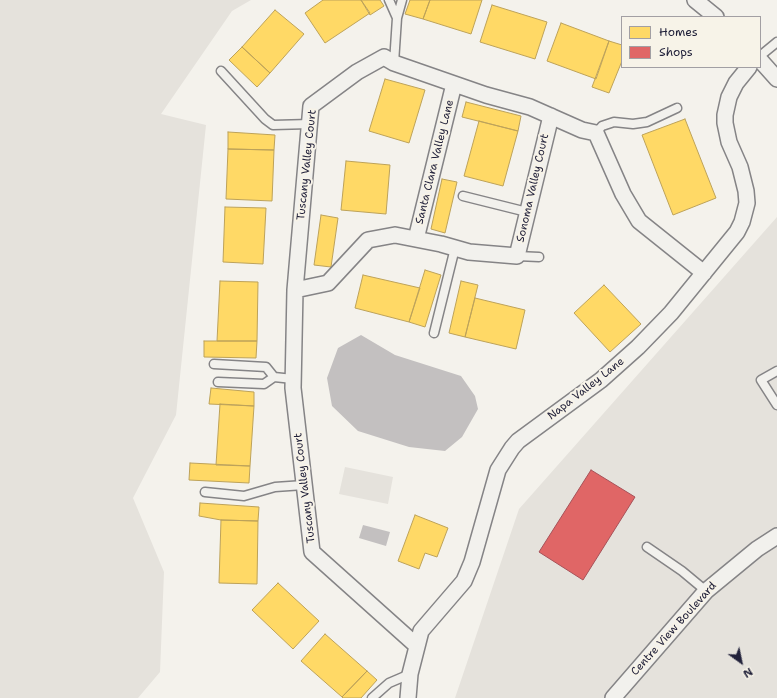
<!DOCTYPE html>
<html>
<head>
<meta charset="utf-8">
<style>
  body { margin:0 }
  #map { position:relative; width:777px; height:698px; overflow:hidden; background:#f4f2ec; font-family:"Shantell Sans",sans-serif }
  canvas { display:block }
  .legend { position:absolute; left:621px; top:16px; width:140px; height:52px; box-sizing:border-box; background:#f7f3e8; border:1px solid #a29fa3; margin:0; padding:5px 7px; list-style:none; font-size:12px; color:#22223b }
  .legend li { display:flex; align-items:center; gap:8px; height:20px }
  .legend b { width:20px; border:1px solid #a29fa3 }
  .north { position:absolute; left:721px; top:642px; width:40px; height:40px; -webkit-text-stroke:3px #f7f3e8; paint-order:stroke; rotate:147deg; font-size:11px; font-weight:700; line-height:16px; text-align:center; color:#22223b }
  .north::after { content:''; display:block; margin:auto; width:14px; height:18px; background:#22223b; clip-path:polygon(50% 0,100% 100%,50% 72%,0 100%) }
</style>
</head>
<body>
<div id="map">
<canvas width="777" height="698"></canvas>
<ul class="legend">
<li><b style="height:11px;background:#ffd966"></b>Homes</li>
<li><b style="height:11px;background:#e06666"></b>Shops</li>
</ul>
<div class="north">N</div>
</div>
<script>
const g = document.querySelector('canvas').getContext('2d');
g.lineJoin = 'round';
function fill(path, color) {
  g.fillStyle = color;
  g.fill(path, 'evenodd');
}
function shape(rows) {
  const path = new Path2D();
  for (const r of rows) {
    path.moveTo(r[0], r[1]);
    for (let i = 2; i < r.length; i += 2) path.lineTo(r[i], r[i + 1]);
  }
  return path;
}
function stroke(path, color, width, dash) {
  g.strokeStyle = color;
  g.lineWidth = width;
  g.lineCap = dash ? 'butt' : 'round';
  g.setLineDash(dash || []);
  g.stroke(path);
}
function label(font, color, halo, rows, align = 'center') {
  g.font = font + ' "Shantell Sans",sans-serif';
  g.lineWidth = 4;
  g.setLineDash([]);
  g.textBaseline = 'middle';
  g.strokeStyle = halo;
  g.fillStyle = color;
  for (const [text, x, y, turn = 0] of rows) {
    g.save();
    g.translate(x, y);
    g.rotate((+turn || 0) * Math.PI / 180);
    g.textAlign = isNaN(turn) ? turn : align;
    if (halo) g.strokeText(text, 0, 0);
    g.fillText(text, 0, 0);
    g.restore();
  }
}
const built = shape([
  [0,0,251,0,232,11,161,114,206,125,176,415,133,498,164,572,160,672,138,698,0,698],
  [777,217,777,698,455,698,519,509],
  [345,467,393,477,388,504,339,494]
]);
const water = shape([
  [361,335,395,355,461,376,475,396,478,409,462,437,445,451,409,447,358,431,332,406,327,378,338,348],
  [363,525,390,532,386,546,359,538]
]);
const homes = shape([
  [323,0,361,0,370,13,325,43,305,13,323,0],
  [361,0,380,0,384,6,370,15,361,0],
  [410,0,430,0,423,19,405,14,410,0],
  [430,0,482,0,471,34,423,19,430,0],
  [492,5,547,22,535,59,480,42,492,5],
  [275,10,304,34,270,73,242,47,275,10],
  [561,23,609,41,596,79,547,61,561,23],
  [609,41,622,45,622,61,609,93,592,87,609,41],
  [242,47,270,73,257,87,229,60,242,47],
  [385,79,425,90,409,143,369,131,385,79],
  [466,102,521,116,518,131,462,117,466,102],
  [685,119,716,198,673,215,642,135,685,119],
  [479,121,518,131,503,186,464,176,479,121],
  [228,132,275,135,274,150,228,149,228,132],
  [228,149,274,150,272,201,226,199,228,149],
  [346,161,390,165,386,214,341,210,346,161],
  [442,179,457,182,445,233,431,229,442,179],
  [225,207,266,208,263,264,223,262,225,207],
  [321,215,338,218,331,267,314,265,321,215],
  [425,270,441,275,425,327,409,322,425,270],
  [363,275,420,288,409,322,355,308,363,275],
  [220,281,258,282,257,341,217,341,220,281],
  [461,281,478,285,465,337,449,333,461,281],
  [604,285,641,324,610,352,574,313,604,285],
  [475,298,525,310,516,349,465,337,475,298],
  [204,341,257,341,256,358,204,357,204,341],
  [211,388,254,392,254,406,209,404,211,388],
  [220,404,254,406,250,466,216,465,220,404],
  [190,463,250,466,249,483,189,480,190,463],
  [200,503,259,507,258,521,221,520,199,516,200,503],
  [415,515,448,528,437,557,425,553,419,569,398,561,415,515],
  [221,520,258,521,257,584,219,583,221,520],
  [278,583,319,621,293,649,252,610,278,583],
  [325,634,367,671,342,697,301,661,325,634],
  [367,671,377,680,361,698,343,698,342,697,367,671]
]);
const shops = shape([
  [591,470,635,497,583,580,539,552,591,470]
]);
const service = shape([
  [389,0,397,18,394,63],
  [397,18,402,0],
  [760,56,777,42],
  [221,71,265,119,273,125,310,124],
  [596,133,602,126,614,122,633,124,647,122,677,108],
  [463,196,527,212],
  [517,256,539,257],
  [434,333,455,248],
  [214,364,266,367,274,377,293,379],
  [777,371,761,380,777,405],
  [218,382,264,384,274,377],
  [205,492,244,496,275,487,304,485],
  [647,547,682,571,706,591],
  [372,698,389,683,410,674]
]);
const minor = shape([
  [695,0,716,17],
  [760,60,777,79],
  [416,239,454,84],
  [295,290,328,283,368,240,395,235,441,244,469,252,517,256,551,116],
  [417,646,312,552,293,388,295,290,311,106,357,72,384,57,394,63,486,95,530,107,582,130,596,133,623,194,639,221,704,273],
  [408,698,410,674,421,631,464,581,472,562,498,470,512,448,518,441,601,380,638,347,671,313,737,232,742,222,747,203,746,191,740,167,729,142,725,123,725,115,729,97,736,83,749,67],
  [613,698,706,591,757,549,777,536]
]);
const streetNames = [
  ["Santa Clara Valley Lane",435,162,-76],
  ["Tuscany Valley Court",307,165,-84],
  ["Sonoma Valley Court",533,188,-77],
  ["Napa Valley Lane",586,389,-38],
  ["Tuscany Valley Court",305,488,-97],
  ["Centre View Boulevard",674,629,-48]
];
fill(built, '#e5e2dc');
fill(water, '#c3c0c0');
fill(homes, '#ffd966');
stroke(homes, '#bda259', 1);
fill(shops, '#e06666');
stroke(shops, '#a75259', 1);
stroke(service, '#858486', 11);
stroke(minor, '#858486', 18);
stroke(service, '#f2f1ed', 8);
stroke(minor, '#f2f1ed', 15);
label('11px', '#22223b', '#f7f3e8', streetNames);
</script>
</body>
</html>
